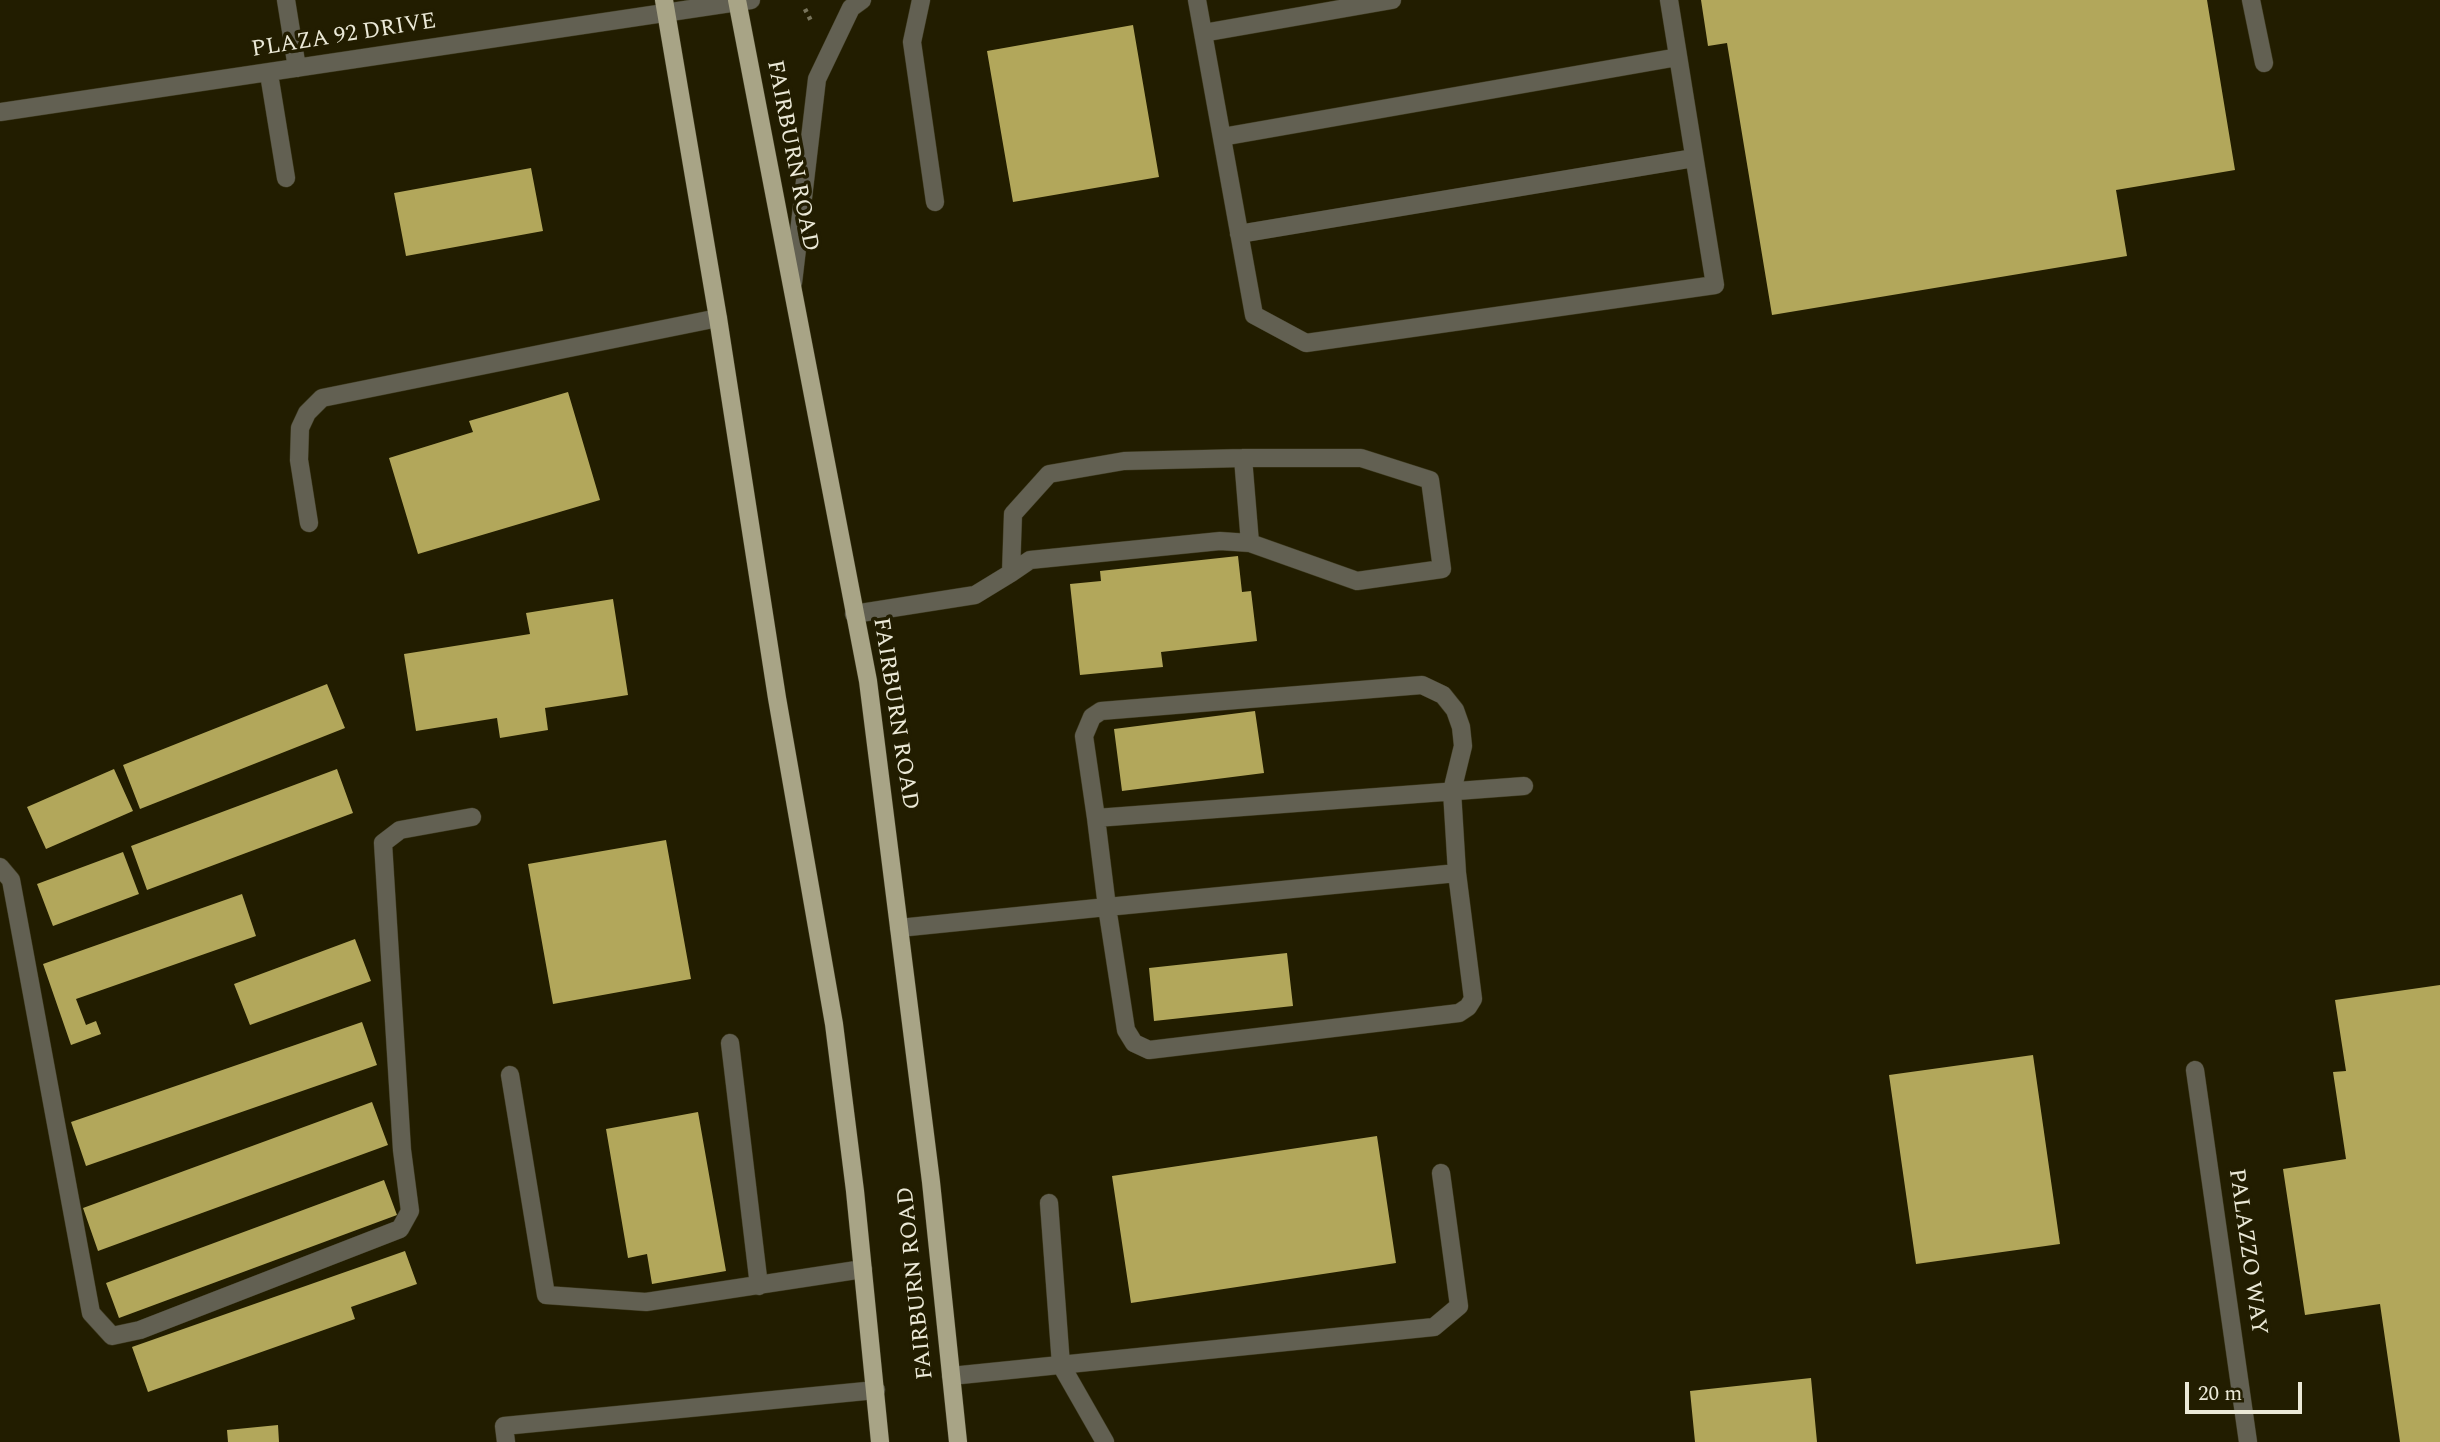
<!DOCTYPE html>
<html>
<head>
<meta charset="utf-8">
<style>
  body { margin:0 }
  #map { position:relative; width:2440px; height:1442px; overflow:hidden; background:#221d00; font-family:Spectral,serif }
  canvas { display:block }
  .scale { position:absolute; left:2185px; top:1382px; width:117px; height:32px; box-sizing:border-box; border:4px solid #ebe9d7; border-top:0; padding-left:9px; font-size:21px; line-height:24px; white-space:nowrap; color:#ebe9d7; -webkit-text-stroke:5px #221d00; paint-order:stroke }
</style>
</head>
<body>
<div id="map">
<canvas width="2440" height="1442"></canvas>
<div class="scale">20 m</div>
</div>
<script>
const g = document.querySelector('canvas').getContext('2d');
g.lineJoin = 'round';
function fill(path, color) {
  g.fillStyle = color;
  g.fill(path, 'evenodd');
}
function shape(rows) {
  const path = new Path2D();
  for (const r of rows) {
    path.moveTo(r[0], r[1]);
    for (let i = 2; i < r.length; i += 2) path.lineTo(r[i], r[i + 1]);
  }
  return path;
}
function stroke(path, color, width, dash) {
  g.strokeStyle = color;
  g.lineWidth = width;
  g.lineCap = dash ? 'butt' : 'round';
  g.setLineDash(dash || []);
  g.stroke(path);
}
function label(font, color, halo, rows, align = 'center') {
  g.font = font + ' Spectral,serif';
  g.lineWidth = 7;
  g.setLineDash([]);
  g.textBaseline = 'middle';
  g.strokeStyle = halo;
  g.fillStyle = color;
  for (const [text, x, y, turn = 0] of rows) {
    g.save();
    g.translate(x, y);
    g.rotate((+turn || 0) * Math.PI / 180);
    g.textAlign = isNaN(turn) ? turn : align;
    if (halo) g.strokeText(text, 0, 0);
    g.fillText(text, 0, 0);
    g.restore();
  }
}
const building = shape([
  [1701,0,2207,0,2235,170,2116,190,2127,256,1772,315,1727,43,1708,46],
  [1133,25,1159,177,1013,202,987,51],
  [531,168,543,231,406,256,394,193],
  [568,392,600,500,418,554,389,458,473,432,469,421],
  [1238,556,1242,592,1251,591,1257,641,1161,652,1163,667,1080,675,1070,584,1101,581,1100,571],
  [613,599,628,695,545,708,548,730,500,738,497,718,416,731,404,654,530,634,526,613],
  [327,684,345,728,140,809,123,765],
  [1255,711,1264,773,1122,791,1114,729],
  [114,769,133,811,46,849,27,807],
  [337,769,353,813,147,890,131,846],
  [666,840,691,979,553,1004,528,864],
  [123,852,139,894,53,926,37,884],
  [242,894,256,936,76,999,86,1025,96,1021,101,1034,71,1045,43,964],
  [355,939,371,981,250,1025,234,984],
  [1287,953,1293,1006,1154,1021,1149,968],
  [2440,985,2440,1442,2400,1442,2380,1304,2305,1315,2283,1169,2346,1159,2333,1072,2346,1071,2335,1000],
  [362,1022,377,1065,86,1166,71,1122],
  [2033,1055,2060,1244,1916,1264,1889,1075],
  [372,1102,388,1145,98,1251,83,1208],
  [698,1112,726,1271,652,1284,647,1254,628,1258,606,1129],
  [1377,1136,1396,1263,1131,1303,1112,1176],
  [384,1180,397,1215,119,1318,106,1283],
  [405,1251,417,1284,351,1307,355,1319,148,1392,132,1347],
  [1811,1378,1817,1442,1695,1442,1690,1391],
  [278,1425,279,1442,228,1442,227,1430]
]);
const path = shape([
  [805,9,811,21]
]);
const minor = shape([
  [286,0,297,68],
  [921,0,912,42,935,202],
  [1197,0,1254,315,1306,343,1715,285,1669,0],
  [2251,0,2264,63],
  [1203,33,1392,0],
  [269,74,286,178],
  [0,112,751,0],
  [1222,137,1678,57],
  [1239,234,1694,158],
  [793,283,817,79,851,8,862,0],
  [1243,458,1250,543],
  [309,523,299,460,300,428,307,413,322,398,718,318],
  [854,614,975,595,1011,573,1030,560,1220,541,1250,543,1357,581,1442,569,1430,480,1361,458,1243,458,1124,461,1049,474,1013,514,1011,573],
  [1096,818,1084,736,1092,717,1101,711,1422,685,1443,695,1455,710,1461,727,1463,746,1452,791,1457,873],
  [0,867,11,880,91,1313,112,1336,140,1330,400,1229,410,1211,402,1150,383,843,400,830,472,817],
  [899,928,1107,907,1457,873,1473,999,1468,1007,1459,1013,1149,1050,1134,1043,1126,1030,1107,907,1096,818,1524,786],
  [730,1043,759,1286],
  [2195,1070,2248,1442],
  [510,1075,546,1295,646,1302,863,1269],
  [1049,1203,1061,1365,1105,1442],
  [951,1376,1434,1327,1459,1306,1441,1173],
  [506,1442,504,1426,876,1390]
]);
const major = shape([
  [664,0,718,318,777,698,834,1024,855,1191,880,1442],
  [737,0,868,681,931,1182,958,1442]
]);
const streetNames = [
  ["PLAZA 92 DRIVE",344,37,-9],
  ["FAIRBURN ROAD",791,156,79],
  ["FAIRBURN ROAD",894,714,81],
  ["PALAZZO WAY",2246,1252,82],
  ["FAIRBURN ROAD",917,1283,-96]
];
fill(building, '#b2a75b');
stroke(minor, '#3e3a1e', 19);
stroke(major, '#3e3a1e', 19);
stroke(path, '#77735a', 4.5, [3.5, 5]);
stroke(minor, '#626052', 18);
stroke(major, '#a8a486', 18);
label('23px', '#ebe9d7', '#221d00', streetNames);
</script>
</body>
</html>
